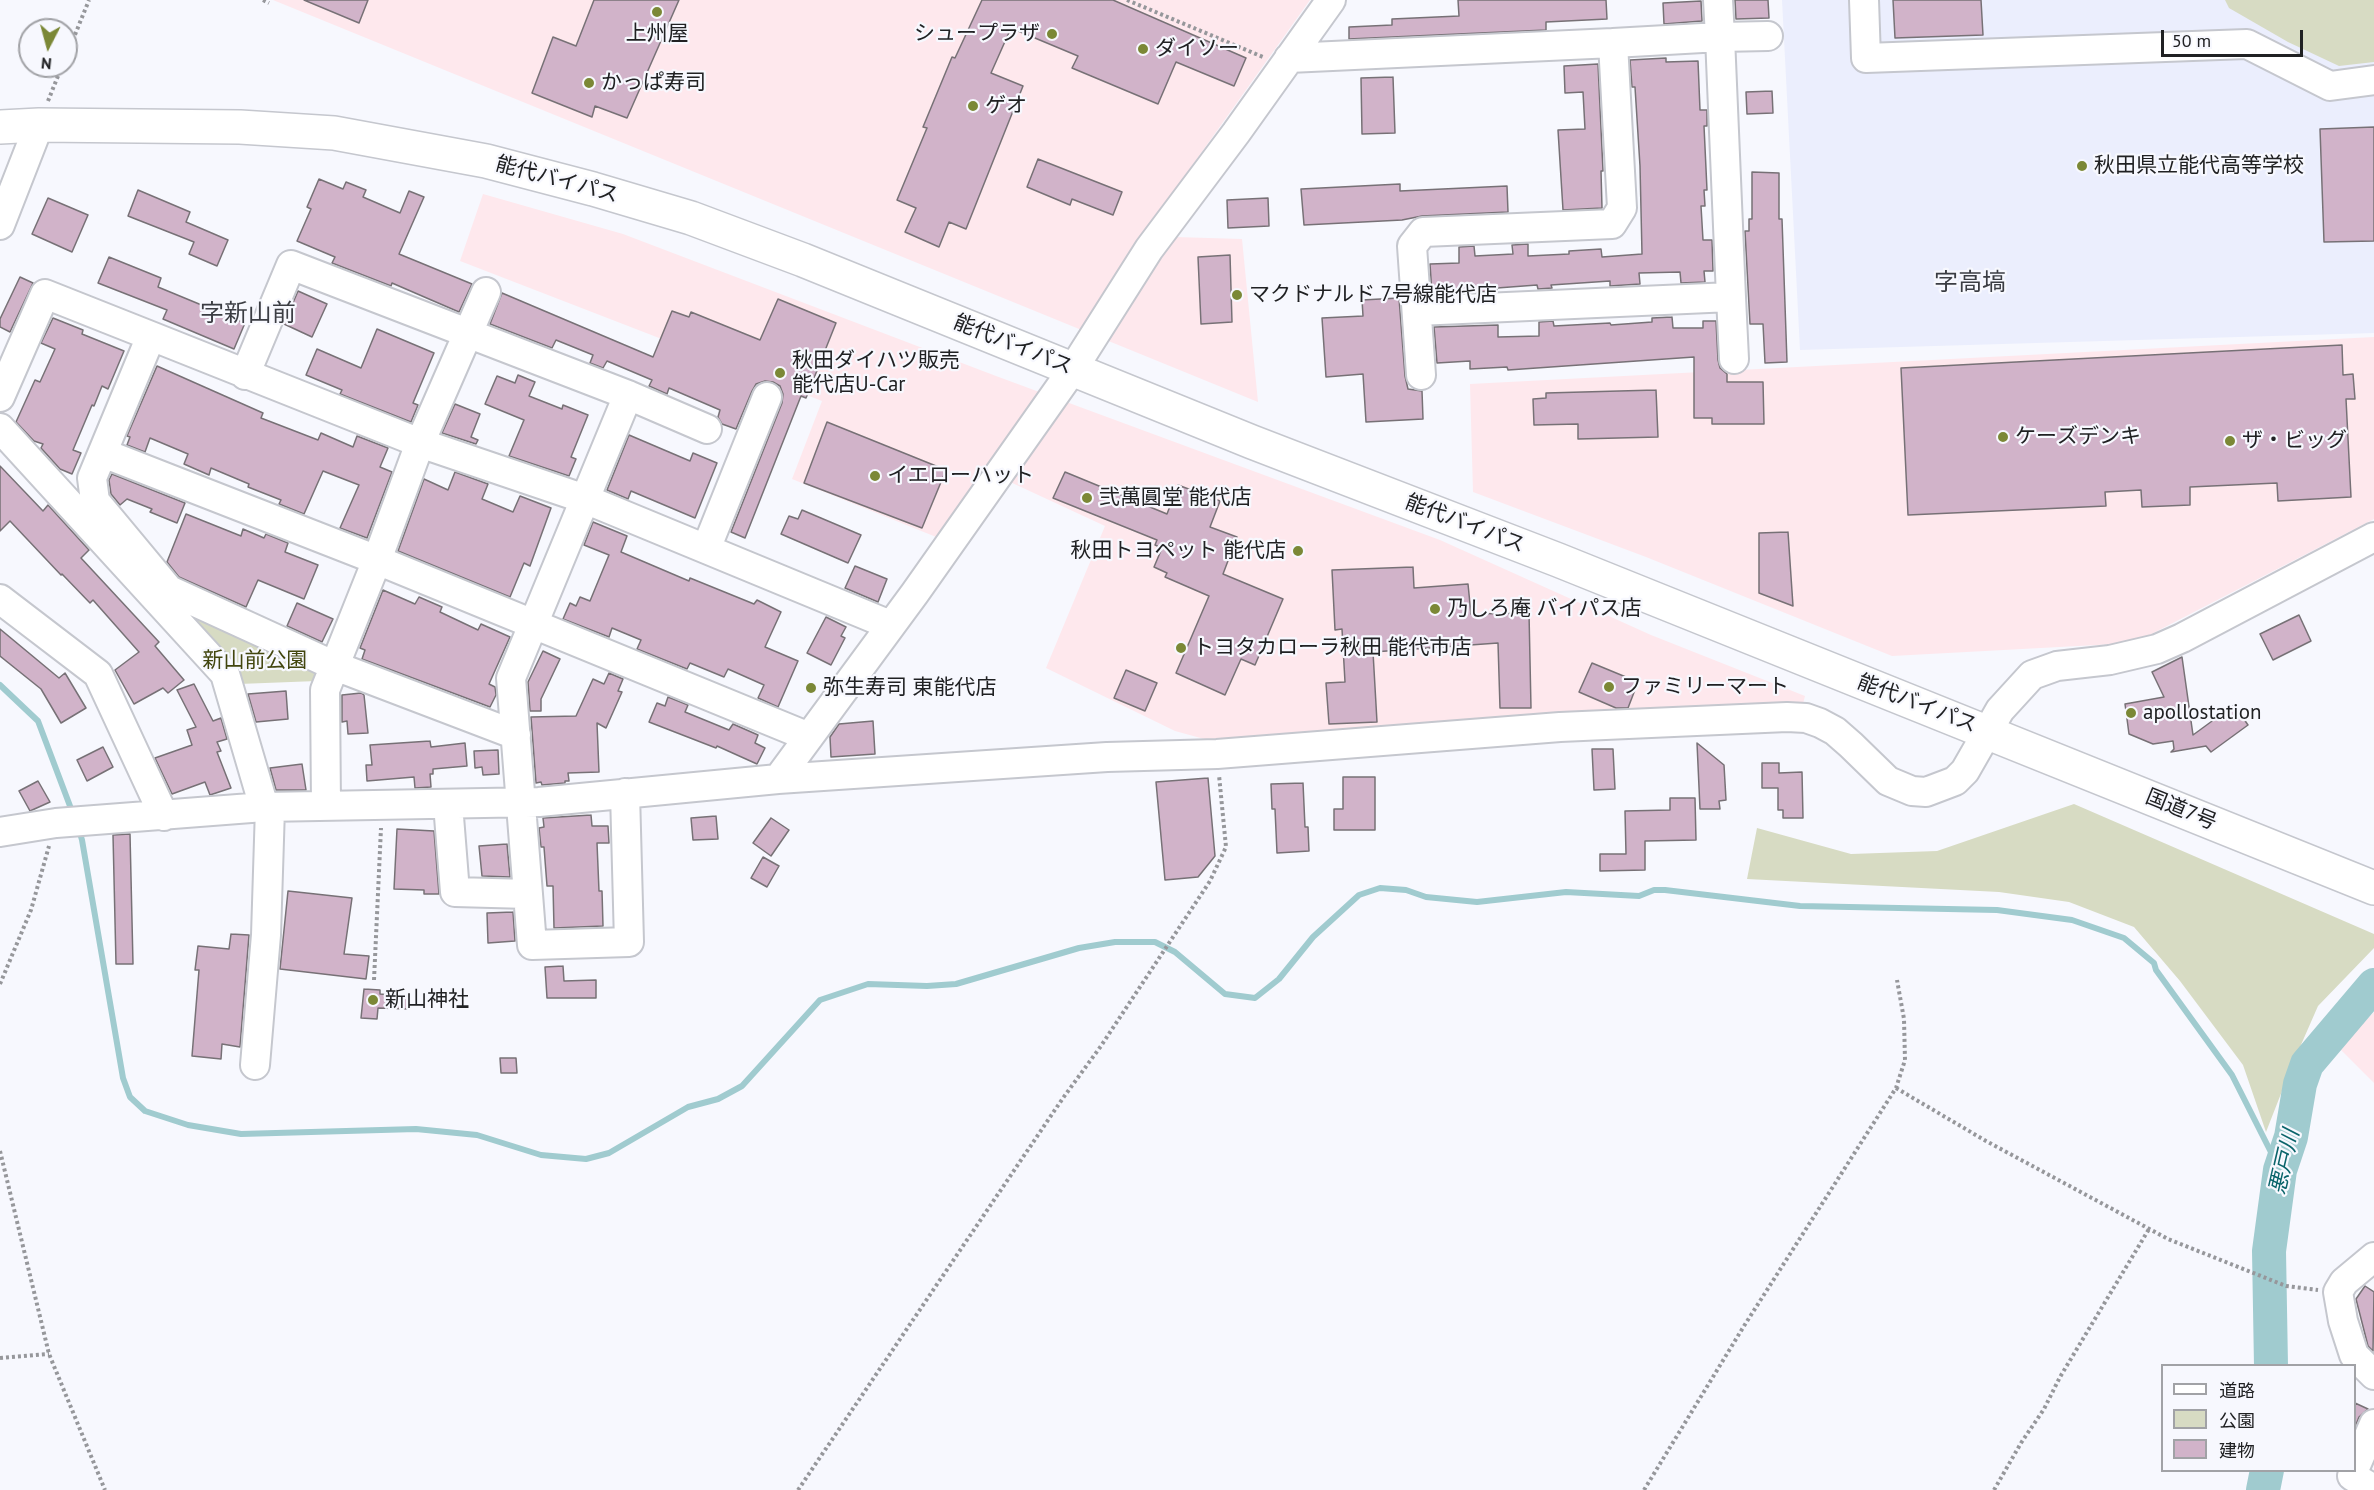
<!DOCTYPE html>
<html>
<head>
<meta charset="utf-8">
<style>
  body { margin:0 }
  #map { position:relative; width:2374px; height:1490px; overflow:hidden; background:#f7f8fe; font-family:"PT Sans","Noto Sans JP",sans-serif }
  canvas { display:block }
  .legend { position:absolute; left:2161px; top:1364px; width:195px; height:108px; box-sizing:border-box; background:#f7f8fe; border:2px solid #a1a2a6; margin:0; padding:8px 10px; list-style:none; font-size:18px; color:#202123 }
  .legend li { display:flex; align-items:center; gap:12px; height:30px }
  .legend b { width:30px; border:2px solid #a1a2a6 }
  .north { position:absolute; left:18px; top:18px; width:60px; height:60px; box-sizing:border-box; background:#f7f8fe; border:2px solid #a1a2a6; border-radius:50%; rotate:186deg; font-size:16px; font-weight:700; line-height:24px; text-align:center; color:#202123 }
  .north::after { content:''; display:block; margin:auto; width:21px; height:27px; background:#7b8836; clip-path:polygon(50% 0,100% 100%,50% 72%,0 100%) }
  .scale { position:absolute; left:2161px; top:30px; width:142px; height:27px; box-sizing:border-box; border:3px solid #202123; border-top:0; padding-left:8px; font-size:18px; line-height:21px; white-space:nowrap; color:#202123; -webkit-text-stroke:4px #f7f8fe; paint-order:stroke }
</style>
</head>
<body>
<div id="map">
<canvas width="2374" height="1490"></canvas>
<ul class="legend">
<li><b style="height:8px;background:#fff"></b>道路</li>
<li><b style="height:16px;background:#d7dbc3"></b>公園</li>
<li><b style="height:16px;background:#d1b3c9"></b>建物</li>
</ul>
<div class="north">N</div>
<div class="scale">50 m</div>
</div>
<script>
const g = document.querySelector('canvas').getContext('2d');
g.lineJoin = 'round';
function fill(path, color) {
  g.fillStyle = color;
  g.fill(path, 'evenodd');
}
function shape(rows) {
  const path = new Path2D();
  for (const r of rows) {
    path.moveTo(r[0], r[1]);
    for (let i = 2; i < r.length; i += 2) path.lineTo(r[i], r[i + 1]);
  }
  return path;
}
function stroke(path, color, width, dash) {
  g.strokeStyle = color;
  g.lineWidth = width;
  g.lineCap = dash ? 'butt' : 'round';
  g.setLineDash(dash || []);
  g.stroke(path);
}
function label(font, color, halo, rows, align = 'center') {
  g.font = font + ' "PT Sans","Noto Sans JP",sans-serif';
  g.lineWidth = 4.5;
  g.setLineDash([]);
  g.textBaseline = 'middle';
  g.strokeStyle = halo;
  g.fillStyle = color;
  for (const [text, x, y, turn = 0] of rows) {
    g.save();
    g.translate(x, y);
    g.rotate((+turn || 0) * Math.PI / 180);
    g.textAlign = isNaN(turn) ? turn : align;
    if (halo) g.strokeText(text, 0, 0);
    g.fillText(text, 0, 0);
    g.restore();
  }
}
const commercial = shape([
  [273,0,1310,0,1142,236,1242,239,1258,402],
  [483,194,623,234,996,376,1440,540,1651,635,1805,696,1803,704,1666,712,1564,742,1270,757,1175,731,1046,668,1105,526,1008,481,961,547,792,479,822,401,460,261],
  [2374,337,2374,519,2134,643,1892,656,1646,557,1473,492,1470,384],
  [2374,1012,2374,1083,2339,1048]
]);
const built = shape([
  [1782,0,2374,0,2374,333,1800,350]
]);
const green = shape([
  [2225,0,2374,0,2374,62,2339,66,2288,42,2229,8],
  [177,603,321,665,317,681,239,684,232,660],
  [2074,804,2374,934,2374,948,2318,1006,2293,1063,2266,1132,2243,1065,2180,981,2134,927,2069,902,1999,892,1747,879,1757,828,1851,854,1937,851]
]);
const stream = shape([
  [0,685,38,721,73,814],
  [79,830,82,840,123,1078,130,1097,145,1111,188,1125,241,1134,416,1129,477,1135,541,1155,586,1159,609,1153,688,1107,718,1099,742,1086,820,1000,868,984,927,986,956,984,1079,948,1115,942,1155,942,1175,952,1225,994,1255,998,1279,979,1313,937,1359,895,1380,888,1406,890,1426,897,1477,902,1566,892,1639,896,1654,890,1665,890,1800,906,1997,910,2072,920,2124,938,2154,963,2156,970,2232,1075,2280,1170]
]);
const river = shape([
  [2271,1366,2269,1251,2280,1170,2291,1137,2300,1084,2307,1064,2374,985],
  [2263,1490,2267,1470]
]);
const building = shape([
  [304,0,368,0,359,23,304,0],
  [594,0,679,0,627,118,595,106,592,117,532,93,553,37,576,46,594,0],
  [982,0,1113,0,1246,58,1234,86,1176,62,1158,104,1072,68,1078,56,1011,28,991,73,1023,86,966,229,949,222,939,247,905,232,916,208,897,200,927,128,923,127,952,57,955,58,982,0],
  [1458,0,1606,0,1607,19,1546,22,1546,30,1349,39,1349,27,1392,25,1392,19,1459,16,1458,0],
  [1735,0,1768,0,1769,18,1736,19,1735,0],
  [1893,0,1981,0,1983,35,1895,38,1893,0],
  [1701,1,1702,21,1664,24,1663,3,1701,1],
  [1666,58,1666,62,1698,61,1700,110,1707,110,1707,126,1704,126,1707,190,1704,190,1705,206,1701,206,1703,240,1712,240,1713,271,1704,271,1705,282,1681,283,1680,272,1639,273,1640,284,1610,286,1610,281,1551,285,1552,288,1538,289,1537,285,1497,288,1497,291,1432,294,1430,264,1459,263,1459,247,1474,246,1475,256,1513,254,1512,245,1528,244,1528,256,1569,254,1569,251,1601,249,1602,257,1642,254,1640,166,1635,87,1632,87,1630,60,1666,58],
  [1598,64,1603,171,1601,171,1602,208,1563,210,1558,130,1585,129,1583,92,1565,93,1564,66,1598,64],
  [1393,77,1395,133,1362,134,1361,78,1393,77],
  [1772,91,1773,113,1747,114,1746,92,1772,91],
  [2374,127,2374,241,2324,242,2320,129,2374,127],
  [1038,159,1122,192,1113,215,1072,199,1070,205,1027,187,1038,159],
  [1752,172,1779,173,1779,219,1782,219,1787,362,1765,363,1763,324,1750,324,1745,231,1749,231,1749,219,1752,219,1752,172],
  [319,179,343,189,346,182,366,190,363,197,400,213,409,191,424,197,399,254,472,284,459,312,392,283,391,286,332,263,335,257,297,241,311,209,307,207,319,179],
  [1400,184,1400,191,1507,186,1508,212,1422,216,1402,220,1304,225,1301,189,1400,184],
  [138,190,190,212,186,222,228,240,217,266,189,254,194,242,128,216,138,190],
  [48,198,88,215,72,252,32,234,48,198],
  [1268,198,1269,226,1228,228,1227,200,1268,198],
  [1230,255,1232,322,1201,324,1198,257,1230,255],
  [109,257,161,278,158,287,245,323,234,349,163,319,167,310,98,283,109,257],
  [20,277,33,283,10,332,0,327,0,319,20,277],
  [298,291,327,304,312,337,284,324,298,291],
  [502,293,653,357,672,311,689,317,691,312,760,340,778,299,836,323,806,398,801,396,745,538,731,532,782,403,783,394,780,386,773,382,765,381,756,384,752,391,736,429,722,424,718,417,720,410,669,388,667,394,649,386,652,380,607,361,603,368,590,363,593,355,556,340,552,348,490,324,502,293],
  [1399,298,1405,376,1408,389,1422,391,1423,419,1366,422,1363,374,1326,377,1322,318,1363,316,1362,300,1399,298],
  [1672,317,1673,328,1703,328,1703,321,1716,321,1718,360,1720,368,1727,374,1727,382,1763,382,1764,424,1712,424,1712,418,1694,418,1694,357,1508,370,1507,367,1470,369,1470,361,1437,363,1434,327,1498,325,1498,337,1539,336,1539,322,1553,321,1554,326,1610,323,1611,325,1652,322,1652,318,1672,317],
  [53,318,83,330,82,334,124,351,108,389,102,386,94,406,92,405,73,450,81,453,72,474,60,469,41,448,43,444,34,441,16,422,35,380,40,382,55,349,41,343,53,318],
  [377,329,434,353,413,403,418,405,411,422,340,394,342,390,306,375,317,349,361,368,377,329],
  [2342,345,2343,375,2353,374,2355,399,2346,399,2351,497,2278,501,2277,483,2190,487,2190,505,2142,507,2141,490,2105,492,2106,506,1908,515,1901,368,2342,345],
  [157,366,263,413,261,418,318,440,321,433,353,447,357,436,388,448,380,467,392,472,367,538,340,528,359,485,323,471,304,514,279,504,281,500,248,487,249,484,211,468,209,475,184,464,188,454,150,438,145,452,127,445,130,437,127,436,157,366],
  [518,375,535,382,529,396,562,409,563,405,588,415,571,457,576,459,569,476,509,456,524,420,485,404,497,376,515,383,518,375],
  [1656,390,1658,437,1578,439,1578,424,1534,425,1533,399,1546,398,1546,393,1656,390],
  [455,404,480,414,471,437,478,440,476,444,442,433,455,404],
  [827,422,946,470,922,528,804,483,827,422],
  [629,435,690,461,693,453,717,463,695,518,631,491,628,499,607,490,629,435],
  [0,466,43,511,48,505,89,550,81,558,159,642,155,646,184,680,168,693,163,688,134,704,115,670,139,652,93,600,90,603,62,574,61,575,10,521,0,531,0,466],
  [455,472,488,484,482,499,513,512,520,496,551,508,530,566,524,563,510,597,398,551,424,479,448,490,455,472],
  [1065,472,1167,514,1178,485,1220,501,1210,527,1237,537,1223,574,1283,599,1255,665,1241,659,1225,695,1176,673,1209,596,1165,577,1167,573,1154,567,1162,548,1155,545,1157,540,1053,498,1065,472],
  [112,474,185,503,177,523,150,512,152,509,127,499,120,505,111,494,109,480,112,474],
  [802,510,861,535,848,563,781,534,789,516,798,519,802,510],
  [186,514,241,536,243,529,264,538,266,534,288,543,285,552,318,565,304,599,258,580,246,607,179,577,167,562,186,514],
  [593,522,627,536,621,552,689,581,690,578,754,604,757,600,781,612,765,647,798,661,778,707,758,698,764,685,728,669,724,677,690,663,687,669,637,649,641,640,612,628,609,637,563,619,570,603,576,606,580,597,590,601,609,555,584,545,593,522],
  [1788,532,1793,606,1759,593,1759,533,1788,532],
  [855,566,887,579,878,602,845,588,855,566],
  [1413,567,1414,588,1468,584,1471,614,1529,613,1531,708,1500,708,1498,643,1373,652,1377,722,1329,724,1326,683,1345,682,1342,629,1335,630,1332,570,1413,567],
  [383,590,415,604,419,597,442,607,440,612,478,630,481,624,510,637,489,684,495,687,496,695,490,707,362,659,365,650,360,648,383,590],
  [297,603,333,619,322,642,287,626,297,603],
  [2299,615,2311,641,2273,660,2260,634,2299,615],
  [826,617,846,627,841,636,845,638,831,665,807,653,826,617],
  [0,629,59,678,65,673,86,708,61,723,41,689,0,656,0,629],
  [543,651,560,659,541,699,541,711,530,711,528,682,543,651],
  [2182,657,2193,735,2234,705,2248,725,2211,752,2206,746,2171,752,2174,749,2173,741,2153,744,2129,734,2125,704,2164,697,2152,672,2182,657],
  [1592,663,1638,682,1628,708,1616,708,1579,692,1592,663],
  [1126,670,1157,683,1145,711,1114,698,1126,670],
  [609,673,623,679,618,691,622,692,606,728,597,723,599,772,568,773,569,781,565,781,565,783,542,785,541,782,536,783,531,717,576,716,593,679,604,684,609,673],
  [194,684,213,721,221,718,227,739,217,742,221,751,217,752,231,788,210,795,205,782,172,794,155,758,192,745,187,730,196,727,177,690,194,684],
  [286,691,288,719,256,722,248,694,286,691],
  [361,693,364,695,368,733,348,734,347,721,342,722,342,695,361,693],
  [668,697,688,705,685,712,729,730,733,724,758,735,755,743,765,748,757,764,717,746,716,748,649,722,657,703,665,706,668,697],
  [873,721,875,754,831,757,830,737,839,724,873,721],
  [430,741,431,747,465,743,467,766,433,769,433,774,430,774,431,787,415,788,414,777,367,781,366,765,372,765,370,745,430,741],
  [1697,743,1724,765,1726,800,1719,801,1720,809,1700,809,1697,743],
  [103,747,113,767,87,781,77,760,103,747],
  [1592,749,1613,749,1615,789,1594,790,1592,749],
  [498,750,499,774,483,775,482,767,475,768,474,751,498,750],
  [1762,763,1779,763,1779,773,1802,772,1803,818,1783,818,1783,810,1778,810,1778,788,1762,788,1762,763],
  [302,764,306,790,276,790,270,768,302,764],
  [1343,777,1375,777,1375,830,1334,830,1334,809,1343,809,1343,777],
  [1208,778,1215,856,1198,877,1165,880,1156,782,1208,778],
  [38,781,50,802,30,811,19,791,38,781],
  [1303,783,1305,827,1308,827,1309,851,1277,853,1275,809,1272,809,1271,784,1303,783],
  [1670,798,1695,798,1696,840,1645,841,1645,870,1600,871,1600,854,1626,854,1625,811,1670,810,1670,798],
  [591,815,592,826,608,826,609,843,597,843,599,891,602,891,603,926,554,928,553,886,547,886,544,847,541,847,539,828,544,827,543,818,591,815],
  [716,816,718,839,693,840,691,818,716,816],
  [771,818,789,830,771,856,753,843,771,818],
  [397,829,434,831,439,894,424,894,424,890,394,889,397,829],
  [130,834,133,964,116,964,113,835,130,834],
  [507,844,510,877,482,876,479,846,507,844],
  [763,857,779,866,767,887,751,878,763,857],
  [288,891,352,898,344,954,369,956,366,979,280,969,288,891],
  [513,912,515,941,488,943,487,913,513,912],
  [231,934,249,935,240,1047,222,1044,221,1059,192,1056,199,970,195,970,198,946,229,949,231,934],
  [563,966,564,981,596,980,596,998,547,998,545,967,563,966],
  [364,989,380,990,380,994,409,997,408,1009,378,1008,377,1019,361,1018,364,989],
  [500,1058,516,1058,517,1073,501,1073,500,1058],
  [2365,1286,2374,1292,2373,1351,2368,1346,2356,1299,2365,1286],
  [2355,1403,2368,1409,2359,1417,2355,1427,2355,1403]
]);
const path = shape([
  [263,0,269,3],
  [1127,0,1263,57],
  [66,57,89,0],
  [48,101,62,66],
  [374,980,381,828],
  [0,984,31,910,49,846],
  [1896,1088,1986,1141,2168,1239,2286,1286,2318,1290],
  [0,1151,49,1354,105,1490],
  [0,1358,49,1354],
  [798,1490,1063,1098,1101,1046,1210,881,1226,847,1219,775],
  [1644,1490,1744,1326,1896,1088,1905,1060,1904,1019,1897,980],
  [1994,1490,2021,1443,2044,1409,2060,1377,2149,1229]
]);
const minor = shape([
  [1718,0,1720,37,1768,36],
  [1864,0,1866,58,2247,44,2330,86,2374,80],
  [1289,58,1613,43],
  [0,225,39,125],
  [1731,297,1734,359],
  [1417,311,1731,297,1720,37,1613,43,1622,208,1612,224,1423,232,1412,246,1421,375],
  [151,336,420,443,585,499,890,625],
  [245,375,291,265,628,395,707,429],
  [0,397,45,294,151,336,92,478,95,501,169,590,335,666,516,735],
  [0,428,225,674,264,807],
  [103,453,377,560,809,737],
  [706,549,767,397],
  [0,599,98,674,164,816],
  [778,779,915,593,1073,369,1149,249,1236,133,1331,0],
  [625,793,629,942,532,945,511,678,628,395],
  [448,804,455,892,528,894],
  [326,806,325,690,377,560,420,443,486,292],
  [0,832,56,823,264,807,539,802,778,779,1107,757,1217,754,1560,727,1787,717,1806,718,1820,723,1835,731,1851,745,1888,781,1912,791,1926,792,1955,781,1965,771,2000,710,2032,675,2057,666,2110,660,2157,649,2182,638,2374,537],
  [255,1065,266,935,270,808],
  [2374,1257,2344,1282,2338,1292,2343,1321,2354,1355,2374,1375],
  [2354,1470,2374,1424],
  [2354,1470,2352,1476,2374,1489]
]);
const highway = shape([
  [0,127,39,125,240,127,334,133,486,161,593,189,691,218,803,260,1252,442,1558,560,2374,888]
]);
const markers = [
  [657,12,6,"#7b8836"],
  [1052,34,6,"#7b8836"],
  [1143,49,6,"#7b8836"],
  [589,83,6,"#7b8836"],
  [973,106,6,"#7b8836"],
  [2082,166,6,"#7b8836"],
  [1237,295,6,"#7b8836"],
  [780,373,6,"#7b8836"],
  [2003,437,6,"#7b8836"],
  [2230,441,6,"#7b8836"],
  [875,476,6,"#7b8836"],
  [1087,498,6,"#7b8836"],
  [1298,551,6,"#7b8836"],
  [1435,609,6,"#7b8836"],
  [1181,648,6,"#7b8836"],
  [1609,687,6,"#7b8836"],
  [811,688,6,"#7b8836"],
  [2131,713,6,"#7b8836"],
  [373,1000,6,"#7b8836"]
];
const poiNames = [
  ["上州屋",657,34,"center"],
  ["シュープラザ",1040,34,"right"],
  ["ダイソー",1155,49],
  ["かっぱ寿司",601,83],
  ["ゲオ",985,106],
  ["秋田県立能代高等学校",2094,166],
  ["マクドナルド 7号線能代店",1249,295],
  ["秋田ダイハツ販売",792,361],
  ["能代店U-Car",792,385],
  ["ケーズデンキ",2015,437],
  ["ザ・ビッグ",2242,441],
  ["イエローハット",887,476],
  ["弐萬圓堂 能代店",1099,498],
  ["秋田トヨペット 能代店",1286,551,"right"],
  ["乃しろ庵 バイパス店",1447,609],
  ["トヨタカローラ秋田 能代市店",1193,648],
  ["ファミリーマート",1621,687],
  ["弥生寿司 東能代店",823,688],
  ["apollostation",2143,713],
  ["新山神社",385,1000]
];
const streetNames = [
  ["能代バイパス",557,180,15],
  ["能代バイパス",1013,345,22],
  ["能代バイパス",1465,524,21],
  ["能代バイパス",1917,704,21],
  ["国道7号",2181,810,22]
];
const parkNames = [
  ["新山前公園",255,661]
];
const waterNames = [
  ["悪戸川",2285,1162,-77]
];
const quarterNames = [
  ["字高塙",1970,283],
  ["字新山前",248,314]
];
fill(commercial, '#fee8ed');
fill(built, '#ebeefd');
fill(green, '#d7dbc3');
stroke(stream, '#a0cbcf', 6);
stroke(river, '#a0cbcf', 34);
fill(building, '#d1b3c9');
stroke(building, '#777176', 1.5);
stroke(minor, '#c5c7ce', 32);
stroke(highway, '#c5c7ce', 36);
stroke(path, '#96979b', 4, [3, 3]);
stroke(minor, '#fff', 28);
stroke(highway, '#fff', 33);
for (const [x, y, r, color] of markers) {
  const dot = new Path2D();
  dot.arc(x, y, r, 0, 2 * Math.PI);
  g.fillStyle = color;
  g.fill(dot);
  stroke(dot, '#f7f8fe', 2);
}
label('21px', '#202123', '#f7f8fe', poiNames, 'left');
label('21px', '#202123', '#f7f8fe', streetNames);
label('21px', '#42460f', '#f7f8fe', parkNames);
label('italic 22px', '#0a646a', '#f7f8fe', waterNames);
label('24px', '#3b3d43', '#f7f8fe', quarterNames);
</script>
</body>
</html>
